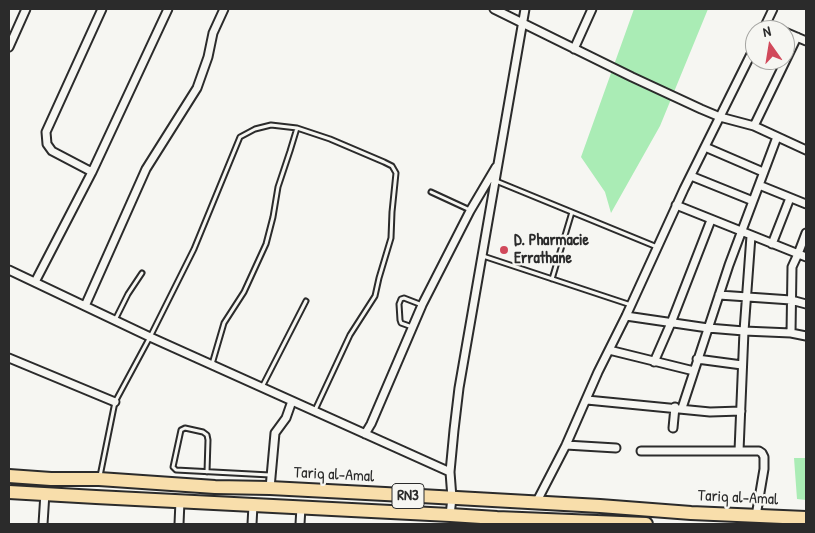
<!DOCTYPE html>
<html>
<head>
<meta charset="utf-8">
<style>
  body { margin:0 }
  #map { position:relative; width:815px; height:533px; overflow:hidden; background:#f6f6f2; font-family:"Patrick Hand",sans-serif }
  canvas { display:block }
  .frame { position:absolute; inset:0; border:10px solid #2b2b2b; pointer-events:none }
  .north { position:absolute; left:745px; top:20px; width:50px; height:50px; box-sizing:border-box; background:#f6f6f2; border:1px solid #a5a5a2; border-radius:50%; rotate:347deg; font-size:14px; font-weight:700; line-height:20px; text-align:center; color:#2b2b2b }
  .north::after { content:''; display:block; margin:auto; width:18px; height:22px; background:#d1495b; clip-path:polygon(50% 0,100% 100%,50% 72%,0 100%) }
</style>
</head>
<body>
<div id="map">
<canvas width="815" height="533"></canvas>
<div class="frame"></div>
<div class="north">N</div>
</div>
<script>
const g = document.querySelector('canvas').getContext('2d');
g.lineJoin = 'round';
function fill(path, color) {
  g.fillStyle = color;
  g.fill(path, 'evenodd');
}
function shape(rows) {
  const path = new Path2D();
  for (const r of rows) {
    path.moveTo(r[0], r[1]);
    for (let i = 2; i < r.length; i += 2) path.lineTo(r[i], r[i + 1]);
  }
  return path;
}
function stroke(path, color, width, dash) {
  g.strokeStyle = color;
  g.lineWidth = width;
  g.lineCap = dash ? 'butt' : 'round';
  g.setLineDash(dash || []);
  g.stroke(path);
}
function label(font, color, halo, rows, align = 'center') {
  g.font = font + ' "Patrick Hand",sans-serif';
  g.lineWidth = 4.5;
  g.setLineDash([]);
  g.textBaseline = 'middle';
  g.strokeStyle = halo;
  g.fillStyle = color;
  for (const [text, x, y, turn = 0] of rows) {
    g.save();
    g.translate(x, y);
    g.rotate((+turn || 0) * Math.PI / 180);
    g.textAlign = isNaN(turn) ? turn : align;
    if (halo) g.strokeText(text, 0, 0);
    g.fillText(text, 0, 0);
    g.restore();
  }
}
const green = shape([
  [634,9,708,9,660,126,611,213,605,192,581,157],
  [794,458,806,458,806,500,797,499]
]);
const lane = shape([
  [496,181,657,247],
  [431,192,470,210],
  [483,256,631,305],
  [552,279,572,212],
  [115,320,128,294,142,273],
  [412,327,401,323,400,320,399,304,401,299,404,298,422,305],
  [212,364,224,323,244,292,266,244,273,217,278,187,290,151,297,128],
  [262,387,306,301],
  [207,472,208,440,207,435,203,432,185,428,181,430,173,467,176,470,270,475],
  [100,476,115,402,150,337,194,249,240,137,255,129,271,125,297,128,330,139,384,162,392,166,396,173,392,212,391,238,379,278,375,296,350,335,315,410]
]);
const street = shape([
  [494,9,632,77,701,109,720,117,754,126,806,150],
  [766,24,781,30],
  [763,30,773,9],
  [785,32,806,41],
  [9,47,26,9],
  [574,49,592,9],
  [754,126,797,37],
  [705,147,763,172],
  [92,172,52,151,47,144,46,132,102,9],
  [691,176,753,201],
  [759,185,806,204],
  [676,205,806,257],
  [751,236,744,331,791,333,806,336],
  [772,244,790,198],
  [9,270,150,337,450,472],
  [35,282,92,172,168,9],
  [719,295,791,300,806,304],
  [85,306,146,169,197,88,208,57,213,33,224,9],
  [626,316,708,328,744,331,739,451],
  [791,333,792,267,798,254,806,233],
  [609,350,694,371],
  [9,358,115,402],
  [697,359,742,365],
  [654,362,671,323,711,220],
  [587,400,710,412,741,411],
  [682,408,729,265,777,137],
  [673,428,675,407],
  [365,434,371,424,422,305,470,211,496,167],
  [566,445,616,448],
  [641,451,759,451,762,453,764,457,764,469,756,516],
  [270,488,275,433,286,418,292,401],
  [536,503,566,445,598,372,626,316,684,189,755,46],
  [450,515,452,498,450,472,454,430,459,388,525,9],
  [43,524,45,493],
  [179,524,180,501],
  [252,524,253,505],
  [300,524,301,507]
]);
const highway = shape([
  [9,476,51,479,99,479,215,487,270,488,385,494,600,506,691,513,806,518],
  [9,492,96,497,450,515,497,518,646,524]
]);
const markers = [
  [504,250,5,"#d1495b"]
];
const shields = [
  [408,496,32]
];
const shieldNames = [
  ["RN3",408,496]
];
const poiNames = [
  ["D. Pharmacie",514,241],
  ["Errathane",514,259]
];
const streetNames = [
  ["Tariq al-Amal",334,475,3],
  ["Tariq al-Amal",738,498,3]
];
fill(green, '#aaecb5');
stroke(lane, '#2b2b2b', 7);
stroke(street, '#2b2b2b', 11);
stroke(highway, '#2b2b2b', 16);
stroke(lane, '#f6f6f2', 3);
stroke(street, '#f6f6f2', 7);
stroke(highway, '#f8deab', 12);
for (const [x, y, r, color] of markers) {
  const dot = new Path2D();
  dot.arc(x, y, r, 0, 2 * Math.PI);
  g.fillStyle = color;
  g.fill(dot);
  stroke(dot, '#f6f6f2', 2);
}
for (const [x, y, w] of shields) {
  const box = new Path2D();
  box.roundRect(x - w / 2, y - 12.5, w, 25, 4);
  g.fillStyle = '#f6f6f2';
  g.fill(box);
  stroke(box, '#2b2b2b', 1);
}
label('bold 15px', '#2b2b2b', null, shieldNames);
label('bold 16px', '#2b2b2b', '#f6f6f2', poiNames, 'left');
label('16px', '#2b2b2b', '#f6f6f2', streetNames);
</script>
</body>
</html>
